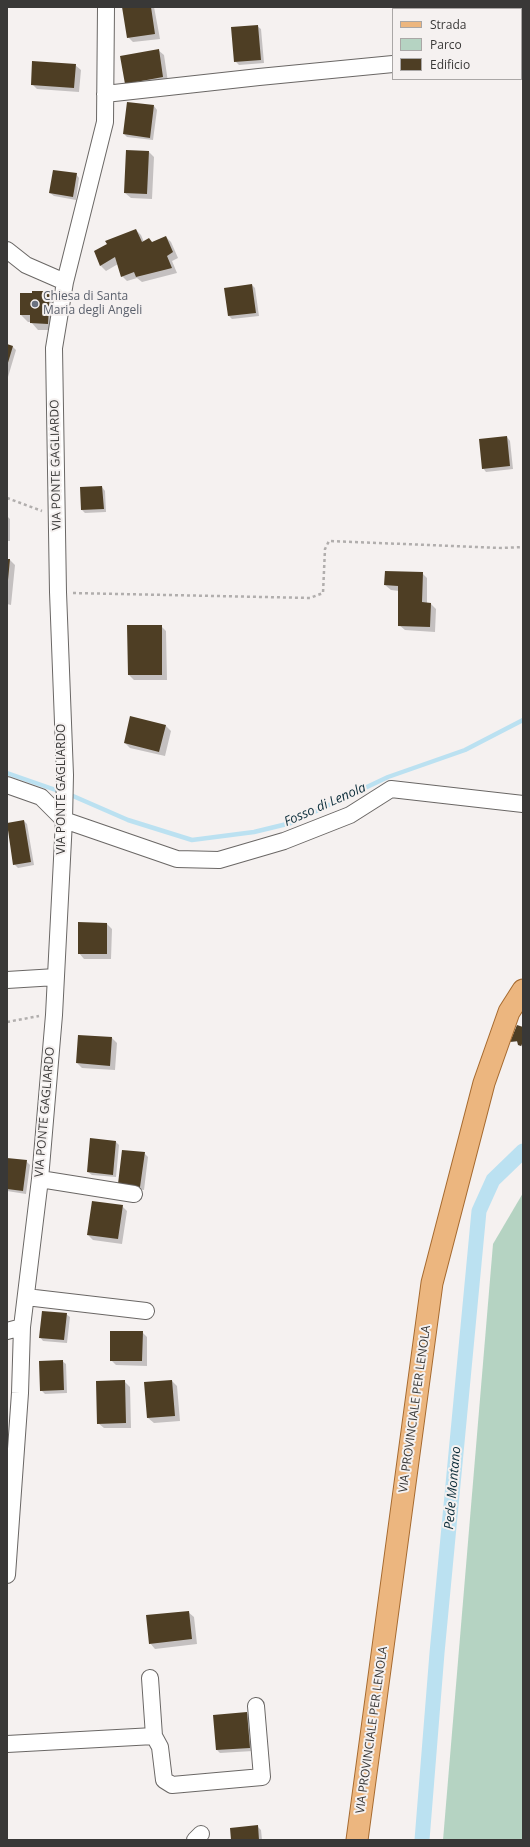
<!DOCTYPE html>
<html>
<head>
<meta charset="utf-8">
<style>
  body { margin:0 }
  #map { position:relative; width:530px; height:1847px; overflow:hidden; background:#f5f1f0; font-family:"Open Sans",sans-serif }
  canvas { display:block }
  .frame { position:absolute; inset:0; border:8px solid #393837; pointer-events:none }
  .legend { position:absolute; left:392px; top:8px; width:130px; height:72px; box-sizing:border-box; background:#f5f1f0; border:1px solid #aaa7a6; margin:0; padding:5px 7px; list-style:none; font-size:12px; color:#393837 }
  .legend li { display:flex; align-items:center; gap:8px; height:20px }
  .legend b { width:20px; border:1px solid #aaa7a6 }
</style>
</head>
<body>
<div id="map">
<canvas width="530" height="1847"></canvas>
<div class="frame"></div>
<ul class="legend">
<li><b style="height:5px;background:#ecb67f"></b>Strada</li>
<li><b style="height:11px;background:#b5d3c2"></b>Parco</li>
<li><b style="height:11px;background:#4e3e24"></b>Edificio</li>
</ul>
</div>
<script>
const g = document.querySelector('canvas').getContext('2d');
g.lineJoin = 'round';
function fill(path, color) {
  g.fillStyle = color;
  g.fill(path, 'evenodd');
}
function shape(rows) {
  const path = new Path2D();
  for (const r of rows) {
    path.moveTo(r[0], r[1]);
    for (let i = 2; i < r.length; i += 2) path.lineTo(r[i], r[i + 1]);
  }
  return path;
}
function stroke(path, color, width, dash) {
  g.strokeStyle = color;
  g.lineWidth = width;
  g.lineCap = dash ? 'butt' : 'round';
  g.setLineDash(dash || []);
  g.stroke(path);
}
function label(font, color, halo, rows, align = 'center') {
  g.font = font + ' "Open Sans",sans-serif';
  g.lineWidth = 4;
  g.setLineDash([]);
  g.textBaseline = 'middle';
  g.strokeStyle = halo;
  g.fillStyle = color;
  for (const [text, x, y, turn = 0] of rows) {
    g.save();
    g.translate(x, y);
    g.rotate((+turn || 0) * Math.PI / 180);
    g.textAlign = isNaN(turn) ? turn : align;
    if (halo) g.strokeText(text, 0, 0);
    g.fillText(text, 0, 0);
    g.restore();
  }
}
const green = shape([
  [523,1193,523,1840,443,1840,493,1244]
]);
const shadow = shape([
  [123,7,154,7,160,39,133,42,128,37],
  [257,26,261,29,264,63,239,65,235,61],
  [158,50,164,55,168,82,131,88,126,83],
  [75,65,81,70,79,92,37,89,32,84],
  [154,106,157,110,153,140,127,137,124,134],
  [149,152,154,157,152,199,131,198,125,193],
  [76,174,79,178,76,200,54,196,50,193],
  [136,230,141,235,144,242,152,243,166,237,171,242,178,258,172,261,177,273,142,282,137,278,127,281,122,276,118,264,106,271,101,266,95,251],
  [252,285,255,288,259,316,232,319,229,316],
  [50,292,57,299,55,330,38,330,31,322,28,322,21,315],
  [7,345,13,347,16,350,8,377,7,376],
  [507,437,510,441,513,469,486,472,483,468],
  [102,487,105,491,106,512,85,513,82,510,81,488],
  [7,516,10,519,10,541,7,541],
  [7,560,10,560,15,565,11,605,7,604],
  [422,573,427,578,427,604,431,604,436,609,435,632,405,630,399,625,399,591,391,590,385,585],
  [161,626,166,631,167,680,134,680,129,675],
  [165,725,171,731,165,756,130,748,125,743],
  [24,821,27,824,34,865,18,868,14,864],
  [107,924,112,929,111,959,84,959,79,953],
  [517,1026,523,1028,523,1047,519,1045,519,1042,511,1042],
  [112,1038,117,1043,115,1070,82,1068,77,1063],
  [116,1142,119,1145,116,1177,92,1175,88,1172],
  [144,1153,148,1157,144,1190,122,1187],
  [7,1159,26,1161,30,1165,26,1194,7,1191],
  [122,1206,127,1211,122,1244,93,1240,88,1235],
  [66,1314,70,1317,67,1343,43,1341,40,1337],
  [142,1332,147,1337,147,1366,116,1365,111,1360],
  [62,1361,66,1364,67,1393,45,1394,41,1390],
  [124,1381,130,1387,131,1428,104,1428,98,1423],
  [172,1381,177,1386,180,1421,154,1423,148,1418,145,1383],
  [188,1612,194,1617,197,1644,155,1649,150,1643],
  [247,1713,250,1717,253,1751,220,1753,217,1750,214,1716],
  [257,1826,261,1830,262,1840,232,1840]
]);
const stream = shape([
  [7,773,73,796,128,820,192,840,254,832,291,823,388,777,465,750,523,720]
]);
const canal = shape([
  [422,1840,437,1653,479,1211,493,1180,523,1151]
]);
const building = shape([
  [122,7,151,7,155,34,127,38],
  [258,25,261,60,234,62,231,27],
  [159,49,163,77,125,84,120,56],
  [32,61,76,64,74,88,31,85],
  [127,102,154,105,150,138,123,134],
  [126,150,149,151,147,194,124,193],
  [53,170,77,173,73,197,49,193],
  [136,229,142,242,149,238,152,242,166,236,173,252,167,256,172,268,136,277,134,272,121,277,115,257,100,266,94,251,107,244,105,241],
  [252,284,256,313,228,316,224,288],
  [32,291,50,291,48,324,30,323,30,315,20,315,20,293,32,293],
  [7,344,13,346,7,366],
  [507,436,510,466,482,469,479,439],
  [102,486,104,509,81,510,80,487],
  [7,559,10,559,8,580,7,580],
  [385,571,423,572,422,602,431,603,430,627,398,626,398,586,384,585],
  [127,625,162,625,162,675,128,675],
  [130,716,166,725,159,752,124,743],
  [24,820,31,862,13,865,7,823],
  [78,922,107,923,107,954,78,954],
  [517,1025,523,1027,523,1042,521,1046,518,1045,517,1041,510,1042],
  [78,1035,112,1037,110,1066,76,1063],
  [90,1138,116,1141,113,1175,87,1172],
  [122,1150,145,1152,140,1187,118,1184],
  [7,1158,27,1160,23,1191,7,1189],
  [92,1201,123,1205,118,1239,87,1235],
  [42,1311,67,1313,64,1340,39,1338],
  [110,1331,143,1331,142,1361,110,1361],
  [63,1360,64,1390,40,1391,39,1361],
  [125,1380,126,1423,97,1424,96,1381],
  [172,1380,175,1416,147,1418,144,1382],
  [189,1611,192,1639,149,1644,146,1615],
  [247,1712,250,1748,216,1750,213,1715],
  [258,1825,259,1840,231,1840,230,1828]
]);
const path = shape([
  [7,498,42,511],
  [73,593,310,598,323,593,325,549,329,541,502,548,523,547],
  [7,1022,39,1016]
]);
const minor = shape([
  [521,53,523,53],
  [105,94,259,77,393,64],
  [7,250,26,265,65,282],
  [7,785,41,797,64,820,177,859,219,860,284,841,350,815,391,789,523,804],
  [7,980,56,977],
  [40,1179,134,1194],
  [26,1297,146,1311],
  [7,1331,22,1327],
  [7,1575,20,1393,22,1327,40,1179,54,1015,64,820,65,775,58,592,54,348,65,282,105,122,106,7],
  [150,1678,154,1736,160,1747,164,1780,172,1785,262,1777,256,1706],
  [7,1744,154,1736],
  [195,1840,201,1834]
]);
const major = shape([
  [357,1840,432,1283,484,1083,509,1012,523,990]
]);
const markers = [
  [35,304,4,"#6b7280"]
];
const worshipNames = [
  ["Chiesa di Santa",43,297],
  ["Maria degli Angeli",43,311]
];
const streetNames = [
  ["VIA PONTE GAGLIARDO",56,465,-91],
  ["VIA PONTE GAGLIARDO",62,789,-90],
  ["VIA PONTE GAGLIARDO",45,1112,-85],
  ["VIA PROVINCIALE PER LENOLA",415,1409,-82],
  ["VIA PROVINCIALE PER LENOLA",372,1730,-82]
];
const waterNames = [
  ["Fosso di Lenola",325,805,-24],
  ["Pede Montano",453,1488,-85]
];
fill(green, '#b5d3c2');
fill(shadow, '#0003');
stroke(stream, '#bbe1f1', 4.5);
stroke(canal, '#bbe1f1', 15);
fill(building, '#4e3e24');
stroke(minor, '#6a6765', 18);
stroke(major, '#a66a2f', 23);
stroke(path, '#b1aead', 2.5, [3, 3]);
stroke(minor, '#fff', 16);
stroke(major, '#ecb67f', 21);
for (const [x, y, r, color] of markers) {
  const dot = new Path2D();
  dot.arc(x, y, r, 0, 2 * Math.PI);
  g.fillStyle = color;
  g.fill(dot);
  stroke(dot, '#f5f1f0', 1.5);
}
label('12px', '#5b616d', '#f5f1f0', worshipNames, 'left');
label('12px', '#393837', '#f5f1f0', streetNames);
label('italic 13px', '#0b2d3a', '#f5f1f0', waterNames);
</script>
</body>
</html>
